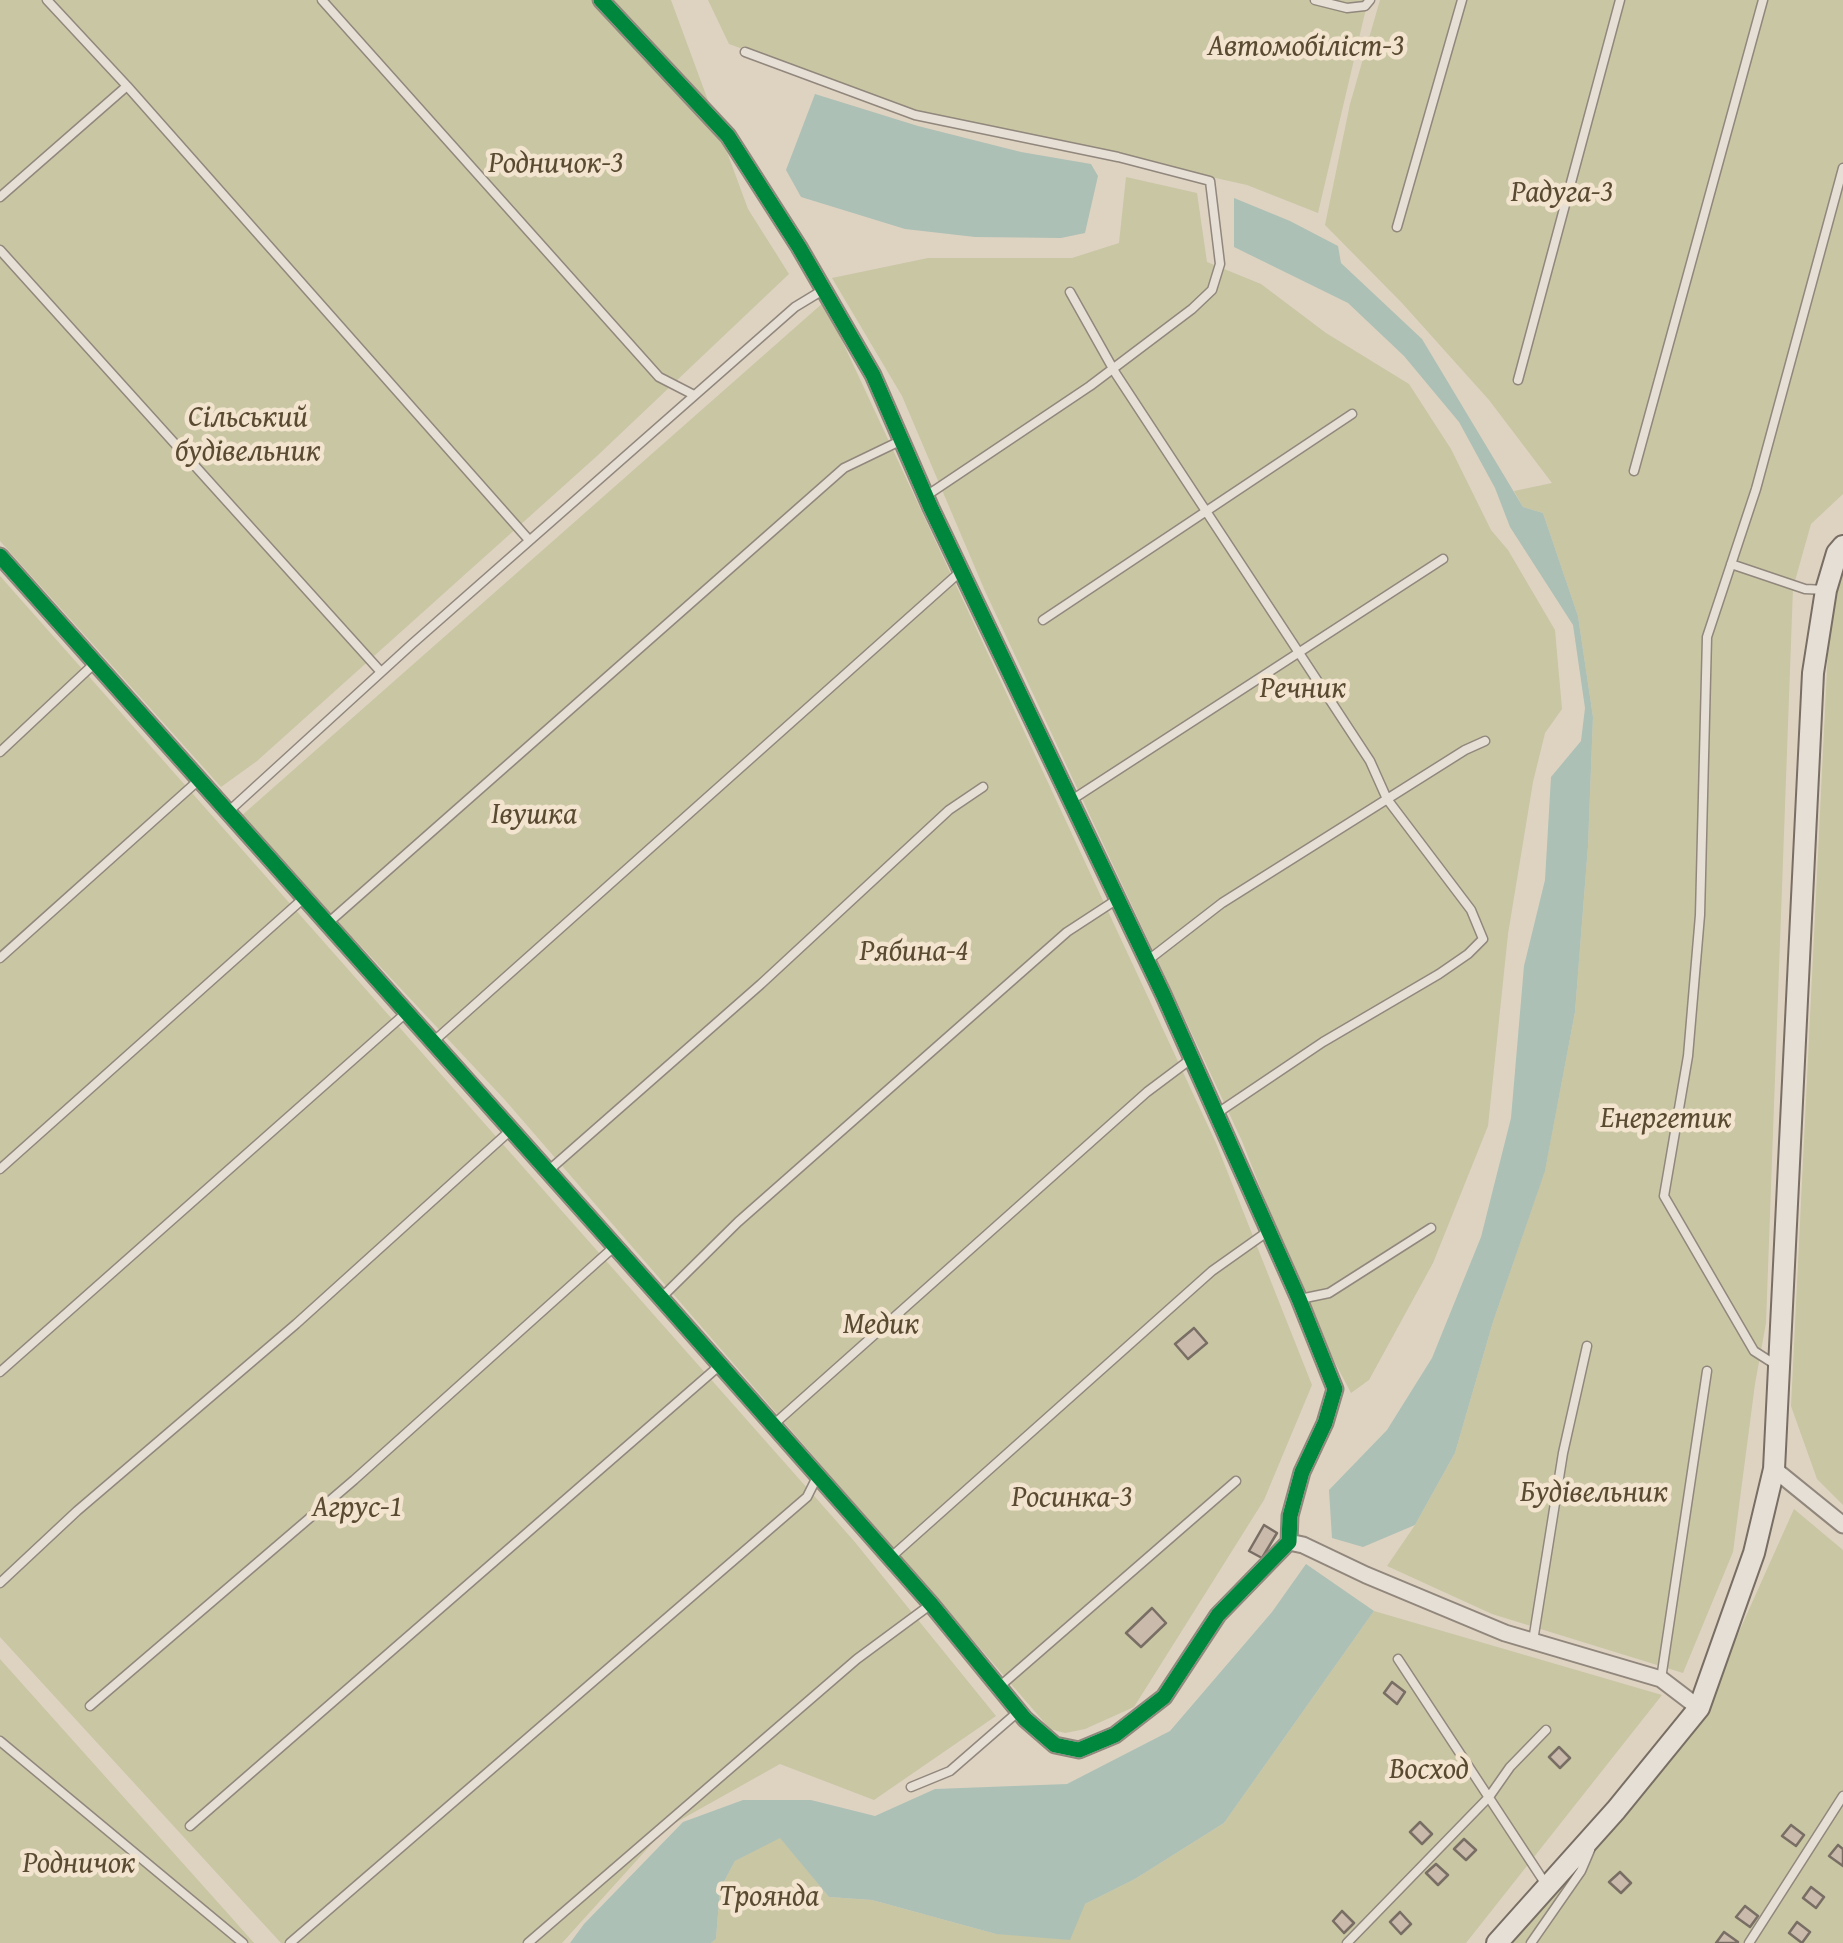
<!DOCTYPE html>
<html>
<head>
<meta charset="utf-8">
<style>
  body { margin:0 }
  canvas { display:block; background:#ded2c1 }
</style>
</head>
<body>
<canvas width="1843" height="1943"></canvas>
<script>
const g = document.querySelector('canvas').getContext('2d');
g.lineJoin = 'round';
function fill(path, color) {
  g.fillStyle = color;
  g.fill(path, 'evenodd');
}
function shape(rows) {
  const path = new Path2D();
  for (const r of rows) {
    path.moveTo(r[0], r[1]);
    for (let i = 2; i < r.length; i += 2) path.lineTo(r[i], r[i + 1]);
  }
  return path;
}
function stroke(path, color, width, dash) {
  g.strokeStyle = color;
  g.lineWidth = width;
  g.lineCap = dash ? 'butt' : 'round';
  g.setLineDash(dash || []);
  g.stroke(path);
}
function label(font, color, halo, rows, align = 'center') {
  g.font = font + ' "Gentium Book Plus",serif';
  g.lineWidth = 9;
  g.setLineDash([]);
  g.textBaseline = 'middle';
  g.strokeStyle = halo;
  g.fillStyle = color;
  for (const [text, x, y, turn = 0] of rows) {
    g.save();
    g.translate(x, y);
    g.rotate((+turn || 0) * Math.PI / 180);
    g.textAlign = isNaN(turn) ? turn : align;
    if (halo) g.strokeText(text, 0, 0);
    g.fillText(text, 0, 0);
    g.restore();
  }
}
const green = shape([
  [0,0,671,0,748,209,789,274,597,456,257,761,221,787,0,541],
  [708,0,1368,0,1318,213,1247,185,914,111,729,44],
  [1380,0,1843,0,1843,494,1811,524,1793,588,1766,1323,1755,1384,1733,1552,1683,1673,1492,1614,1387,1566,1415,1525,1455,1453,1493,1322,1545,1170,1575,1012,1588,846,1593,717,1578,616,1543,513,1523,507,1514,491,1552,483,1489,400,1402,303,1325,225,1350,104],
  [1126,177,1197,193,1207,262,1261,284,1326,333,1409,384,1451,449,1491,530,1508,550,1555,630,1562,709,1545,733,1533,782,1508,934,1488,1126,1433,1263,1369,1380,1351,1393,1311,1317,1242,1141,985,591,902,396,832,278,928,258,1072,258,1119,243],
  [824,302,1216,1143,1312,1385,1264,1500,1134,1707,1085,1729,1065,1733,1050,1729,505,1100,240,817],
  [1843,555,1843,1505,1817,1479,1791,1406,1831,587],
  [0,576,854,1541,996,1716,874,1800,780,1764,666,1828,562,1943,281,1943,0,1637],
  [1794,1509,1843,1550,1843,1943,1490,1943,1675,1745,1738,1634],
  [1374,1611,1662,1695,1466,1943,711,1943,716,1939,720,1889,735,1861,780,1837,829,1897,872,1900,996,1934,1085,1904,1135,1879,1224,1823],
  [0,1659,231,1917,254,1943,0,1943]
]);
const water = shape([
  [815,94,918,126,1021,152,1091,164,1098,176,1085,233,1061,238,975,237,905,229,801,197,786,170],
  [1234,198,1290,221,1338,246,1341,263,1422,339,1523,507,1543,513,1578,616,1593,717,1588,846,1575,1012,1545,1171,1493,1322,1455,1453,1415,1525,1363,1547,1332,1538,1329,1490,1387,1430,1432,1358,1481,1237,1511,1118,1524,966,1545,880,1551,777,1581,741,1585,708,1573,625,1510,527,1495,488,1459,422,1404,356,1348,303,1234,247],
  [1306,1564,1374,1611,1224,1823,1135,1879,1085,1904,1070,1940,996,1934,872,1900,829,1897,780,1838,735,1861,720,1889,716,1939,711,1943,570,1943,584,1924,683,1822,743,1800,811,1800,875,1816,935,1789,1067,1784,1170,1731,1272,1612]
]);
const building = shape([
  [1194,1328,1207,1343,1188,1359,1175,1344,1194,1328],
  [1264,1525,1277,1533,1262,1558,1249,1551,1264,1525],
  [1152,1608,1166,1623,1141,1647,1126,1633,1152,1608],
  [1392,1682,1405,1692,1397,1704,1384,1693,1392,1682],
  [1559,1747,1570,1758,1560,1768,1549,1757,1559,1747],
  [1420,1822,1432,1834,1422,1844,1410,1832,1420,1822],
  [1791,1825,1804,1835,1796,1846,1782,1836,1791,1825],
  [1464,1839,1476,1850,1466,1860,1454,1849,1464,1839],
  [1838,1845,1843,1849,1843,1866,1829,1856,1838,1845],
  [1436,1864,1448,1875,1438,1885,1426,1873,1436,1864],
  [1620,1872,1631,1883,1621,1893,1609,1882,1620,1872],
  [1811,1887,1824,1897,1816,1908,1803,1898,1811,1887],
  [1745,1906,1758,1916,1750,1927,1736,1917,1745,1906],
  [1342,1911,1354,1923,1344,1933,1333,1921,1342,1911],
  [1400,1912,1411,1924,1401,1934,1390,1922,1400,1912],
  [1797,1922,1810,1932,1802,1943,1789,1933,1797,1922],
  [1724,1932,1738,1942,1737,1943,1716,1943,1724,1932]
]);
const lane = shape([
  [47,0,127,86,529,540],
  [322,0,659,377,694,395],
  [1315,0,1347,8,1365,6,1370,0],
  [745,52,915,115,1118,157,1210,181,1220,264,1212,290,1192,309,1090,386,926,496],
  [0,197,127,86],
  [1397,227,1462,0],
  [0,250,381,672],
  [1070,292,1116,374,1370,761,1387,799,1471,910,1483,939,1468,954,1439,974,1323,1042,1216,1114],
  [1518,380,1620,0],
  [1634,471,1763,0],
  [1731,564,1805,589,1826,590],
  [1043,620,1352,414],
  [0,752,95,663],
  [1070,801,1443,559],
  [229,811,412,644,795,307,823,290],
  [328,923,844,468,900,441],
  [0,958,200,779],
  [1147,961,1222,903,1465,750,1485,741],
  [434,1041,960,572],
  [0,1169,305,897],
  [548,1171,761,984,949,810,983,787],
  [661,1298,738,1222,1067,932,1116,900],
  [1300,1299,1329,1293,1431,1228],
  [1776,1365,1754,1351,1664,1196,1688,1056,1700,915,1707,637,1756,489,1843,168],
  [0,1372,407,1012],
  [773,1425,1147,1092,1191,1059],
  [890,1558,1212,1271,1267,1232],
  [0,1583,77,1511,296,1324,512,1129],
  [1533,1641,1563,1453,1587,1346],
  [1398,1659,1545,1883],
  [1661,1679,1707,1371],
  [999,1687,1236,1481],
  [90,1706,354,1480,615,1246],
  [0,1741,243,1943],
  [911,1787,950,1771,1019,1711],
  [190,1826,719,1366],
  [290,1943,807,1497,817,1477],
  [528,1943,857,1659,930,1605],
  [1347,1943,1489,1797,1510,1767,1546,1730],
  [1531,1943,1581,1871,1590,1850],
  [1749,1943,1843,1796]
]);
const street = shape([
  [0,556,661,1298,931,1604,1025,1719,1055,1745,1079,1750,1115,1735,1164,1697,1218,1615,1289,1542,1290,1516,1302,1472,1325,1423,1335,1389,1299,1299,1163,994,931,508,873,375,799,247,728,136,601,0],
  [1774,1469,1843,1525],
  [1289,1542,1303,1545,1366,1575,1505,1633,1661,1679,1699,1708]
]);
const secondary = shape([
  [1497,1943,1616,1810,1699,1708,1754,1553,1774,1469,1813,673,1826,590,1837,553,1843,546]
]);
const cycleway = shape([
  [0,556,661,1298,931,1604,1025,1719,1055,1745,1079,1750,1115,1735,1164,1697,1218,1615,1289,1542,1290,1516,1302,1472,1325,1423,1335,1389,1299,1299,1163,994,931,508,873,375,799,247,728,136,601,0]
]);
const parkNames = [
  ["Автомобіліст-3",1306,47],
  ["Родничок-3",556,164],
  ["Радуга-3",1562,193],
  ["Сільський",248,418],
  ["будівельник",248,452],
  ["Речник",1303,689],
  ["Івушка",534,815],
  ["Рябина-4",914,952],
  ["Енергетик",1666,1119],
  ["Медик",881,1325],
  ["Будівельник",1594,1493],
  ["Росинка-3",1072,1498],
  ["Агрус-1",357,1508],
  ["Восход",1429,1770],
  ["Родничок",79,1864],
  ["Троянда",769,1897]
];
fill(green, '#c9c6a4');
fill(water, '#adc0b5');
fill(building, '#c9baab');
stroke(building, '#796e64', 2.5);
stroke(lane, '#91877c', 11);
stroke(street, '#91877c', 19);
stroke(secondary, '#796e64', 24);
stroke(lane, '#e5dfd6', 8);
stroke(street, '#e5dfd6', 15);
stroke(secondary, '#e5dfd6', 20);
stroke(cycleway, '#00873e', 15);
label('italic 30px', '#5a4a32', '#f2e4ce', parkNames);
</script>
</body>
</html>
